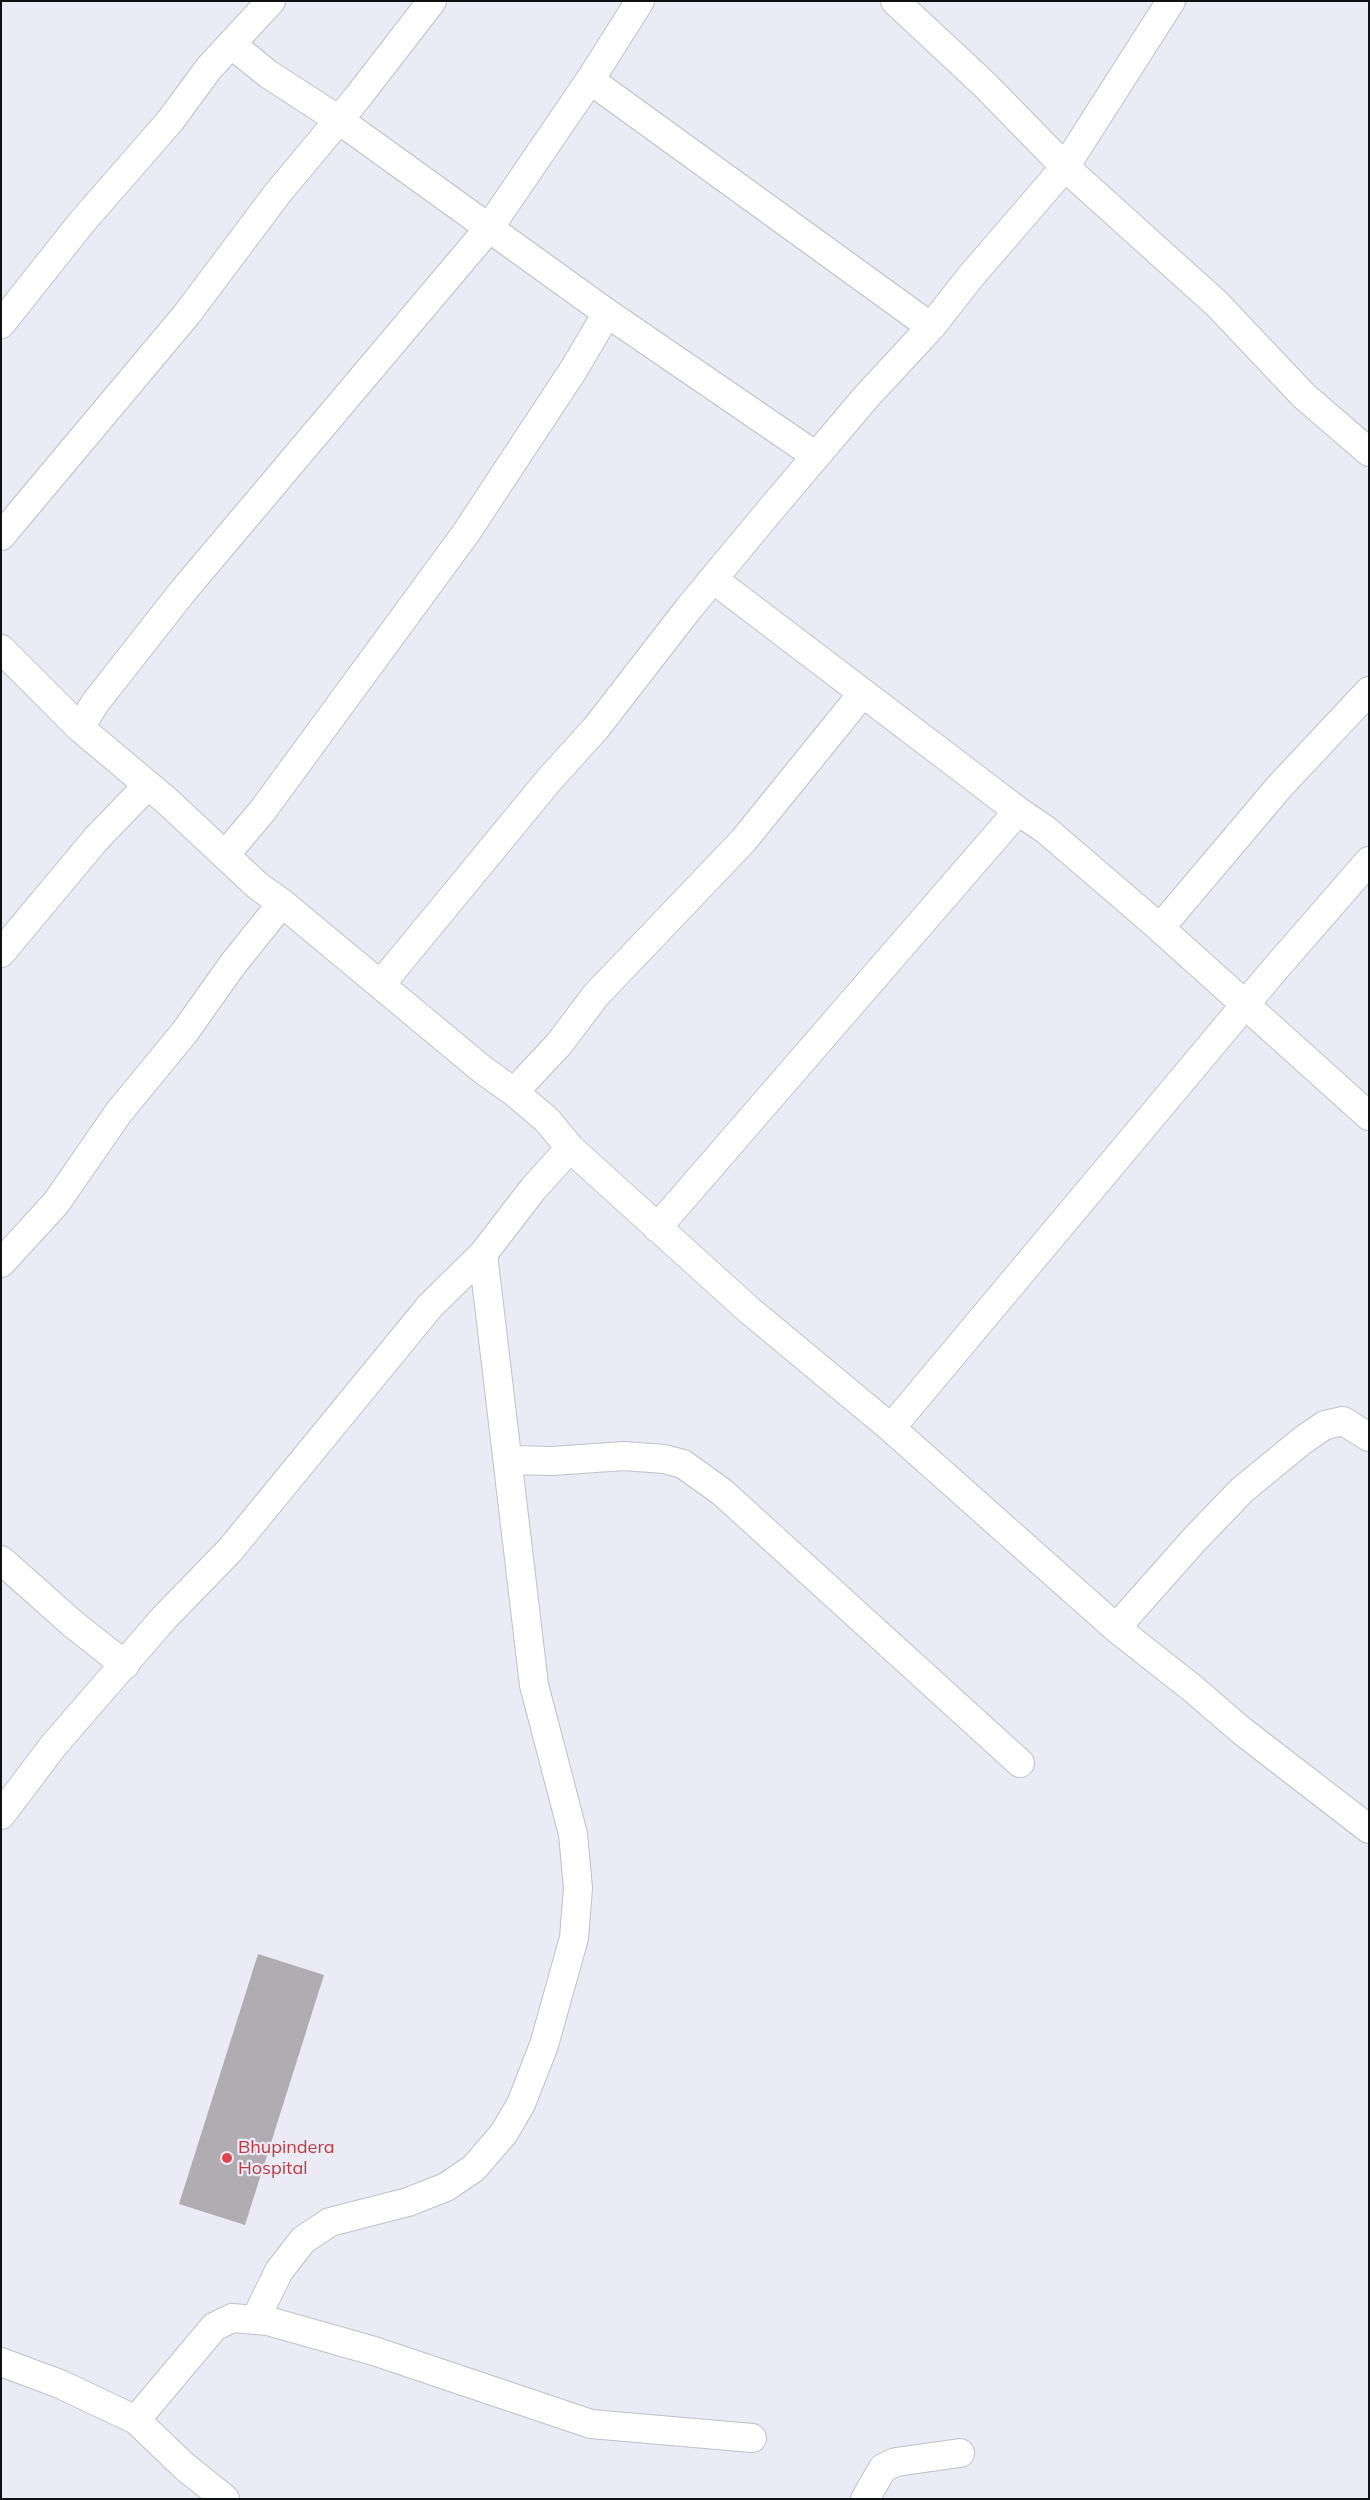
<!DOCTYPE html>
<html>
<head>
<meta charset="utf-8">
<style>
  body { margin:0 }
  #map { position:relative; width:1370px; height:2500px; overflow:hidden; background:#eaebf5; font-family:Mulish,sans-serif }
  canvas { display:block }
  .frame { position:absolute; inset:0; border:2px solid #101114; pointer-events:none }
</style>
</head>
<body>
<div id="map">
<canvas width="1370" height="2500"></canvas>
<div class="frame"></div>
</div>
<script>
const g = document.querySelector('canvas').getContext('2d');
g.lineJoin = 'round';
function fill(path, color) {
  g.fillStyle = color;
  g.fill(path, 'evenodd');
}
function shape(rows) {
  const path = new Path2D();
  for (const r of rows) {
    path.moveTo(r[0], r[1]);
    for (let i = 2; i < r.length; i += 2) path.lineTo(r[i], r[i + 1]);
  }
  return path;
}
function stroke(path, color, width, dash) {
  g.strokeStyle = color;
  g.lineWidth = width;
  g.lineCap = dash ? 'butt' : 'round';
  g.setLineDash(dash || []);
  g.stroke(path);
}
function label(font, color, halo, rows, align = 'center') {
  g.font = font + ' Mulish,sans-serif';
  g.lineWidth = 4.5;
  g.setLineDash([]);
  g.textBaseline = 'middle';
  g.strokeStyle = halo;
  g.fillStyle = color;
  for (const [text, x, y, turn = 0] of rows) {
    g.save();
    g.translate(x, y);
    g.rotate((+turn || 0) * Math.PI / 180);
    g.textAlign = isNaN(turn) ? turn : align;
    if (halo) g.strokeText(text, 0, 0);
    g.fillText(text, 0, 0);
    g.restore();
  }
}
const building = shape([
  [258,1954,324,1975,245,2225,179,2204]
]);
const minor = shape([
  [895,1,985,85,1065,167,1217,304,1304,396,1369,452],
  [231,44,268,74,339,120,607,313,816,456],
  [590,80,931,327],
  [1,324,82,222,170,121,209,68,271,1],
  [1,536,187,314,277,194,357,98,432,1],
  [713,579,1018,811,1046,830,1160,928,1369,1116],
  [1,649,80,728,167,801,258,886,282,903,483,1070,514,1092],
  [80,728,95,703,183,591,489,228,590,80,640,1],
  [226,854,263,810,466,533,574,369,607,313],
  [1160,928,1280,786,1369,691],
  [1,953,96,839,148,785],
  [381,984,549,780,596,728,689,608,772,508,867,396,931,327,971,276,1065,167,1171,1],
  [570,1148,547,1120,514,1092,559,1044,596,995,743,841,862,694],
  [657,1228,1018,811],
  [1,1263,56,1203,119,1112,184,1033,233,964,282,903],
  [891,1428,1275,969,1369,861],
  [509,1460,552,1461,624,1456,664,1459,683,1464,722,1492,1020,1763],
  [1,1560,73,1624,125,1665],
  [1116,1628,1194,1540,1242,1490,1303,1440,1325,1425,1343,1421,1369,1437],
  [1,1815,53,1746,164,1618,230,1550,430,1306,483,1254,533,1189,570,1148,749,1310,891,1428,1116,1628,1192,1688,1242,1731,1369,1829],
  [255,2320,279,2271,303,2240,330,2222,408,2202,446,2187,474,2168,504,2133,521,2104,544,2045,574,1938,578,1888,573,1834,534,1685,483,1254],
  [1,2362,60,2384,136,2420,184,2466,225,2499],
  [136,2420,214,2327,232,2318,268,2321,374,2351,591,2424,752,2438],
  [865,2499,883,2468,896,2462,960,2453]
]);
const markers = [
  [227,2158,6,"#e0444e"]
];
const healthNames = [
  ["Bhupindera",238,2148],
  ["Hospital",238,2169]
];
fill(building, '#b1abb2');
stroke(minor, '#bec0c9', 30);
stroke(minor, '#fff', 28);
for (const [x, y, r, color] of markers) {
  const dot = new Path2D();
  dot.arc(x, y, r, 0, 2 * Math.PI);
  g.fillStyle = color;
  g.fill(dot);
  stroke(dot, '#eaebf5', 2);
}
label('18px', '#be3a42', '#eaebf5', healthNames, 'left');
</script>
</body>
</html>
